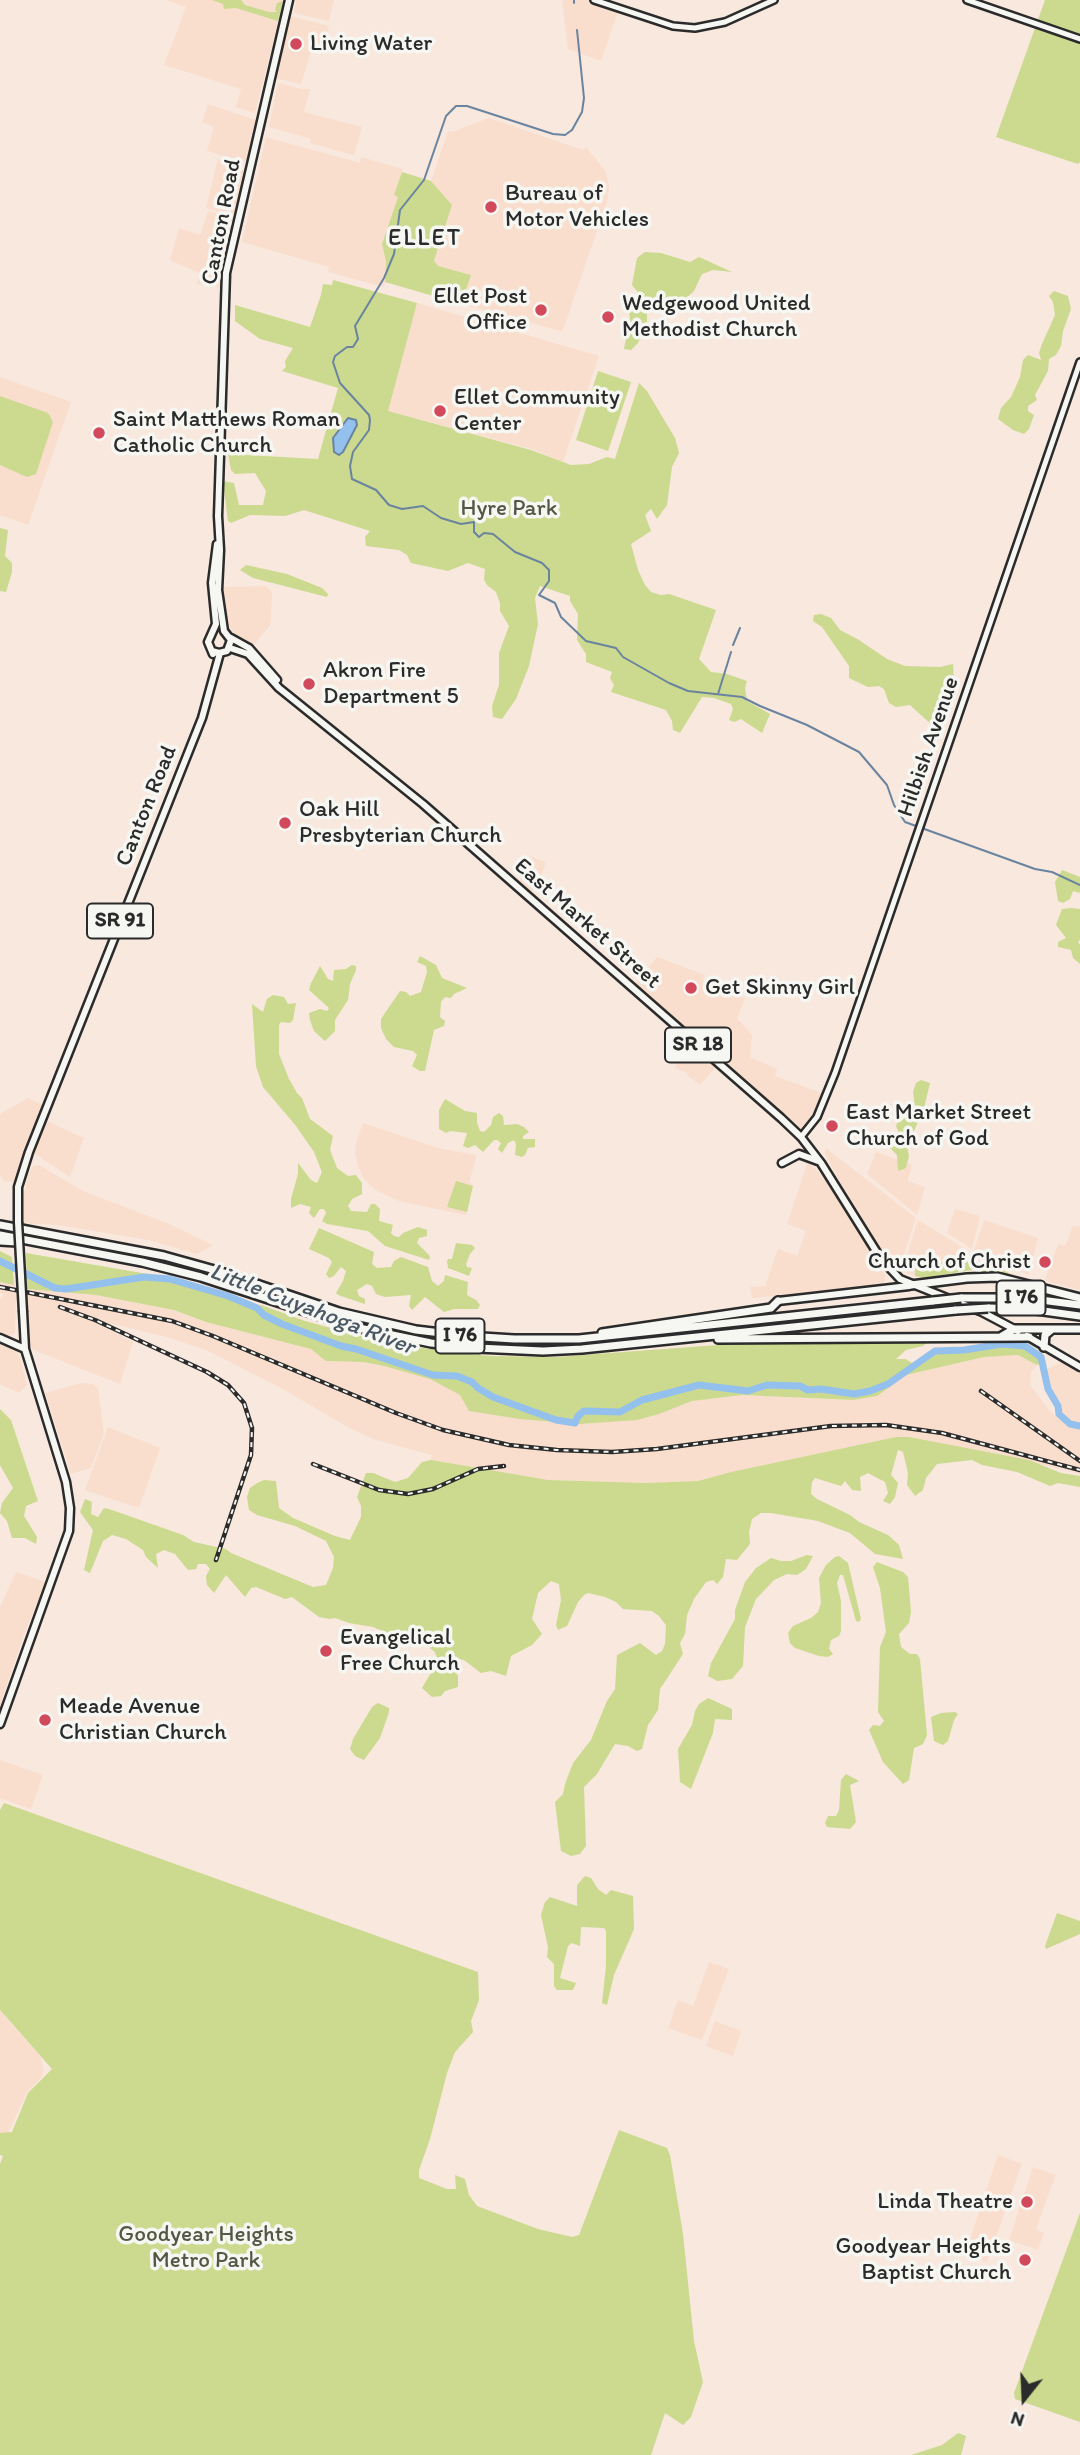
<!DOCTYPE html>
<html>
<head>
<meta charset="utf-8">
<style>
  body { margin:0 }
  #map { position:relative; width:1080px; height:2455px; overflow:hidden; background:#f8e8dd; font-family:Itim,sans-serif }
  canvas { display:block }
  .north { position:absolute; left:989px; top:2364px; width:70px; height:70px; -webkit-text-stroke:5px #f6f6f2; paint-order:stroke; rotate:198deg; font-size:19px; font-weight:700; line-height:28px; text-align:center; color:#2b2b2b }
  .north::after { content:''; display:block; margin:auto; width:24px; height:32px; background:#2b2b2b; clip-path:polygon(50% 0,100% 100%,50% 72%,0 100%) }
</style>
</head>
<body>
<div id="map">
<canvas width="1080" height="2455"></canvas>
<div class="north">N</div>
</div>
<script>
const g = document.querySelector('canvas').getContext('2d');
g.lineJoin = 'round';
function fill(path, color) {
  g.fillStyle = color;
  g.fill(path, 'evenodd');
}
function shape(rows) {
  const path = new Path2D();
  for (const r of rows) {
    path.moveTo(r[0], r[1]);
    for (let i = 2; i < r.length; i += 2) path.lineTo(r[i], r[i + 1]);
  }
  return path;
}
function stroke(path, color, width, dash) {
  g.strokeStyle = color;
  g.lineWidth = width;
  g.lineCap = dash ? 'butt' : 'round';
  g.setLineDash(dash || []);
  g.stroke(path);
}
function label(font, color, halo, rows, align = 'center') {
  g.font = font + ' Itim,sans-serif';
  g.lineWidth = 7;
  g.setLineDash([]);
  g.textBaseline = 'middle';
  g.strokeStyle = halo;
  g.fillStyle = color;
  for (const [text, x, y, turn = 0] of rows) {
    g.save();
    g.translate(x, y);
    g.rotate((+turn || 0) * Math.PI / 180);
    g.textAlign = isNaN(turn) ? turn : align;
    if (halo) g.strokeText(text, 0, 0);
    g.fillText(text, 0, 0);
    g.restore();
  }
}
const built = shape([
  [166,0,289,0,286,15,329,26,320,53,311,52,301,84,296,83,271,77,284,20,279,18,255,113,236,107,241,89,164,65,186,7],
  [296,0,334,0,329,21,294,13],
  [562,0,590,0,619,8,601,61,568,49],
  [278,83,301,89,310,89,304,112,362,127,354,155,310,143,311,139,269,127],
  [208,104,256,120,247,160,243,162,207,151,214,127,202,122],
  [489,118,583,150,586,147,606,172,609,188,607,202,563,330,561,331,461,304,470,275,438,266,434,262,452,205,431,181,448,131,452,132],
  [266,137,360,163,361,157,403,169,394,194,398,197,382,244,386,262,384,287,328,272,329,267,242,242],
  [218,159,245,171,235,213,230,215,206,208],
  [208,211,237,219,226,288,196,284,201,274,170,260,179,228,200,235],
  [417,303,599,356,563,462,532,449,387,411],
  [0,377,71,402,28,525,0,515],
  [266,586,272,593,271,618,270,625,253,646,234,634,230,628,223,603,223,587],
  [529,856,546,862,538,885,535,890,531,891,519,883],
  [657,957,705,975,703,981,745,998,737,1018,752,1035,750,1057,777,1069,775,1076,827,1095,821,1109,801,1137,633,987],
  [670,1028,673,1028,717,1066,700,1085,687,1075,687,1073,675,1068,679,1053,663,1044],
  [28,1098,47,1107,42,1119,84,1138,70,1177,34,1153,24,1184,4,1181,0,1175,0,1114],
  [363,1123,438,1148,475,1155,476,1158,469,1183,472,1184,466,1215,399,1201,375,1190,364,1179,358,1166,355,1154,356,1142],
  [826,1148,916,1218,897,1275,876,1248,878,1244,836,1175,825,1154],
  [876,1152,912,1165,908,1181,925,1187,917,1215,867,1174],
  [808,1161,824,1178,836,1196,885,1275,885,1281,880,1286,752,1298,750,1287,765,1286,778,1249,797,1256,806,1231,787,1224],
  [39,1165,83,1191,169,1224,213,1245,197,1254,148,1240,58,1225,23,1223,22,1201,29,1173,33,1166],
  [955,1209,980,1216,972,1249,947,1233],
  [918,1220,962,1247,959,1255,948,1255,936,1268,925,1259,914,1270,915,1276,902,1271],
  [984,1220,1038,1238,1029,1275,974,1250],
  [1073,1225,1079,1227,1080,1225,1080,1290,1045,1281,1058,1244,1065,1246],
  [0,1282,41,1290,96,1295,174,1310,206,1322,312,1349,326,1361,363,1362,384,1366,430,1379,460,1395,659,1414,692,1401,743,1395,853,1400,877,1395,906,1375,984,1357,1018,1355,1037,1365,1031,1372,1030,1385,1050,1411,1072,1429,1076,1426,1065,1421,1059,1414,1058,1406,1048,1389,1045,1376,1045,1370,1062,1362,1080,1373,1080,1474,993,1453,959,1448,909,1437,896,1437,731,1472,698,1481,646,1483,548,1480,513,1475,431,1460,432,1455,376,1440,353,1430,281,1388,206,1350,170,1338,84,1317,133,1342,120,1384,31,1349,26,1301,16,1298,15,1333,8,1336,0,1333,0,1298,2,1298,4,1294,0,1293],
  [0,1344,15,1349,20,1357,27,1385,19,1393,0,1384],
  [82,1383,93,1384,98,1388,104,1433,91,1468,71,1474,45,1393],
  [108,1427,160,1448,139,1508,85,1490],
  [16,1572,46,1582,24,1634,0,1705,0,1607],
  [0,1760,43,1775,31,1809,0,1798],
  [709,1962,729,1969,702,2040,668,2028,678,2000,693,2006],
  [0,2011,41,2057,44,2071,40,2079,27,2092,7,2135,0,2136],
  [715,2021,741,2031,733,2056,706,2046],
  [998,2155,1022,2164,987,2262,965,2254],
  [1033,2167,1056,2175,1036,2229,1044,2233,1038,2250,1009,2240]
]);
const green = shape([
  [212,0,241,0,245,5,269,12,277,12,275,10,277,3,283,1,278,21,236,8,224,9,223,4],
  [1045,0,1080,0,1080,162,1078,164,996,137],
  [402,172,431,181,452,205,434,261,438,266,471,275,461,304,385,282,386,262,382,244,398,197,394,195],
  [645,252,661,253,690,262,699,257,732,272,713,270,702,274,694,291,686,298,677,315,655,308,647,311,647,323,638,343,631,350,624,349,630,317,626,305,631,301,637,302,637,291,632,285,637,258],
  [333,280,417,303,388,411,531,450,571,465,589,464,607,457,615,459,639,383,647,391,675,438,679,453,672,467,667,505,657,519,651,509,645,515,651,531,631,544,638,570,645,585,651,592,661,595,669,594,716,610,699,659,711,672,727,674,747,681,745,688,747,701,770,714,762,733,741,719,734,722,729,720,733,709,731,704,714,698,702,697,680,733,673,730,672,721,666,710,611,692,614,685,610,678,612,672,586,662,586,654,577,640,578,614,570,601,570,596,540,586,535,598,538,624,529,666,516,699,502,719,493,717,492,706,499,685,499,653,509,626,500,611,500,603,496,592,487,585,484,580,485,569,468,563,448,571,411,563,407,555,399,550,366,546,365,537,370,531,304,510,285,516,250,515,231,523,228,521,223,481,234,483,239,505,263,505,266,491,255,473,235,474,231,470,228,454,318,459,338,388,282,371,286,367,285,361,293,348,260,339,235,321,235,305,310,327,321,295,323,284,332,285],
  [1054,291,1068,296,1071,309,1063,331,1061,346,1056,355,1049,359,1048,371,1035,395,1037,400,1028,406,1028,411,1034,415,1029,429,1024,434,1013,430,998,419,1001,408,1011,397,1020,377,1023,360,1028,355,1041,360,1039,353,1042,344,1055,315,1053,302,1049,296],
  [598,371,631,382,608,451,576,440],
  [0,396,48,413,53,422,36,474,27,477,0,465],
  [0,528,8,530,5,556,12,563,12,572,6,592,0,591],
  [246,565,287,574,322,588,328,594,327,597,253,578,240,570],
  [821,614,831,618,840,630,859,640,887,659,905,666,940,667,953,664,954,679,937,722,933,726,910,705,896,707,889,703,884,689,879,686,868,687,849,678,849,666,822,627,813,621,814,615],
  [1062,870,1080,877,1080,893,1073,891,1070,899,1063,903,1058,901,1055,882],
  [1071,908,1080,909,1080,939,1078,943,1080,944,1080,964,1073,958,1071,950,1058,947,1058,942,1066,938,1056,925,1062,909],
  [420,956,436,965,442,978,467,988,454,994,451,998,445,997,441,1002,440,1017,445,1021,444,1026,434,1030,425,1071,420,1071,412,1066,417,1055,413,1051,394,1047,386,1039,381,1028,381,1019,400,991,406,992,410,996,421,992,427,972,426,966,417,962],
  [352,965,356,966,356,970,350,984,348,1000,335,1020,335,1031,325,1041,314,1031,310,1020,309,1013,320,1009,327,1011,329,1008,309,990,311,983,320,966,328,979,333,981,334,970,346,969],
  [273,995,284,997,288,1004,296,1003,293,1020,290,1023,281,1022,279,1025,279,1054,289,1079,297,1093,302,1098,310,1119,333,1136,330,1150,337,1168,348,1176,356,1175,362,1183,362,1194,352,1199,348,1206,351,1211,367,1212,371,1204,375,1204,380,1209,379,1221,393,1225,391,1233,394,1236,399,1237,403,1233,418,1227,427,1230,427,1236,419,1238,417,1243,430,1256,429,1260,385,1246,368,1231,327,1224,322,1221,326,1213,324,1209,320,1209,314,1218,309,1213,311,1207,300,1204,291,1208,291,1199,298,1174,298,1163,311,1180,317,1183,322,1172,314,1152,296,1126,263,1087,256,1066,252,1004,263,1012,267,999],
  [921,1080,930,1083,924,1108,907,1147,909,1156,906,1168,898,1171,897,1155,889,1147,897,1146,902,1140,896,1126,898,1121,904,1119,915,1106,913,1092,916,1083],
  [445,1099,465,1111,477,1113,477,1123,480,1131,484,1132,491,1125,493,1117,499,1113,503,1116,504,1125,517,1124,524,1127,529,1132,523,1136,523,1139,535,1139,535,1147,528,1148,525,1155,522,1157,515,1155,516,1144,514,1140,508,1143,502,1153,498,1149,501,1143,497,1140,494,1140,483,1152,475,1145,468,1148,463,1146,467,1133,450,1131,446,1133,439,1129,439,1110],
  [456,1181,473,1186,467,1212,447,1207],
  [319,1228,374,1252,372,1264,377,1268,391,1267,394,1261,401,1257,428,1267,432,1281,438,1286,444,1281,445,1275,468,1282,467,1295,476,1300,480,1305,478,1309,454,1309,444,1312,425,1297,412,1310,409,1306,411,1295,385,1297,376,1294,372,1286,367,1284,357,1290,359,1296,365,1299,365,1304,338,1295,336,1293,343,1281,346,1271,341,1267,334,1276,329,1278,326,1274,332,1262,329,1258,309,1249],
  [456,1243,472,1245,475,1248,470,1254,466,1264,467,1267,472,1268,469,1276,448,1268,447,1261,448,1259,452,1259],
  [0,1251,12,1257,14,1285,0,1282],
  [26,1253,182,1280,259,1306,261,1305,305,1321,353,1334,395,1344,451,1352,491,1356,556,1357,772,1341,903,1340,929,1341,923,1346,906,1350,896,1359,905,1359,914,1364,935,1351,964,1350,1002,1344,1027,1347,1041,1357,1043,1362,1037,1365,1018,1355,984,1357,906,1375,877,1396,853,1400,743,1395,692,1401,659,1414,637,1420,580,1424,520,1419,469,1411,460,1395,430,1379,384,1366,363,1362,326,1361,311,1349,206,1322,174,1310,96,1295,27,1289],
  [952,1254,964,1259,976,1261,990,1268,993,1265,1016,1277,972,1270,924,1278,915,1276,915,1265,920,1256,936,1267],
  [0,1409,11,1420,38,1501,26,1506,24,1516,37,1537,36,1544,25,1538,12,1538,7,1521,0,1513,2,1503,13,1488,0,1465],
  [896,1437,909,1437,1029,1460,1061,1473,1080,1476,1080,1487,1058,1483,1050,1486,1017,1472,982,1465,972,1460,937,1464,926,1478,923,1490,915,1496,907,1485,908,1473,903,1452,898,1450,891,1475,898,1483,895,1497,890,1504,883,1501,888,1493,885,1482,868,1473,860,1477,861,1491,852,1490,845,1481,841,1486,815,1478,812,1482,811,1494,817,1499,850,1515,859,1522,888,1535,899,1545,903,1559,875,1554,850,1533,818,1521,771,1513,761,1513,752,1519,749,1532,750,1544,737,1560,726,1559,723,1577,717,1584,713,1580,706,1582,694,1599,687,1615,685,1634,680,1643,683,1654,660,1689,658,1710,648,1725,642,1749,637,1751,628,1746,615,1744,597,1774,584,1787,586,1846,580,1854,571,1856,561,1851,555,1802,563,1794,565,1784,573,1763,591,1740,607,1701,615,1689,617,1655,640,1643,656,1655,662,1651,665,1644,666,1625,659,1616,652,1611,623,1609,616,1602,605,1597,588,1593,584,1595,578,1602,567,1626,558,1630,556,1625,561,1600,559,1584,551,1581,538,1593,532,1619,542,1634,532,1645,511,1656,506,1676,491,1671,481,1673,464,1660,455,1658,451,1664,458,1676,458,1687,445,1691,441,1696,432,1697,422,1688,438,1661,435,1652,426,1645,408,1642,373,1627,349,1623,335,1618,330,1619,319,1617,292,1597,285,1599,256,1587,251,1588,245,1597,226,1575,214,1593,207,1585,206,1576,210,1569,206,1564,198,1564,196,1569,188,1570,175,1554,164,1550,156,1554,158,1568,146,1557,143,1550,126,1539,112,1535,103,1541,90,1573,84,1570,93,1530,80,1512,85,1499,92,1502,91,1514,98,1517,104,1508,109,1509,183,1535,194,1542,226,1549,231,1553,313,1587,326,1585,333,1568,334,1557,326,1541,295,1526,257,1515,249,1510,247,1497,250,1488,257,1483,264,1480,276,1481,279,1508,293,1518,335,1536,350,1540,361,1517,361,1506,357,1497,366,1473,373,1473,395,1482,408,1478,422,1462,431,1460,548,1480,646,1483,698,1481,731,1472],
  [807,1555,813,1556,806,1569,797,1575,787,1574,774,1580,756,1599,745,1627,743,1666,732,1679,717,1681,708,1676,711,1663,735,1619,735,1610,745,1582,756,1568,771,1558,781,1561,791,1561],
  [839,1556,848,1563,861,1619,859,1622,856,1621,845,1582,843,1575,840,1575,837,1583,841,1601,841,1631,839,1636,831,1640,829,1649,833,1654,828,1657,819,1656,795,1648,790,1643,788,1633,793,1626,811,1618,818,1612,821,1603,819,1578,826,1565,835,1557],
  [877,1562,903,1572,908,1577,911,1612,909,1623,899,1634,901,1647,910,1654,917,1654,920,1659,927,1735,923,1744,914,1748,909,1780,903,1784,883,1762,869,1730,873,1725,880,1726,884,1721,878,1712,880,1647,886,1632,880,1588,873,1567],
  [708,1698,732,1709,732,1720,715,1719,713,1733,691,1789,680,1782,678,1749,692,1725,695,1711,699,1704],
  [378,1703,389,1708,389,1712,380,1738,364,1760,355,1756,350,1749,353,1739,372,1707],
  [955,1712,958,1714,954,1720,948,1741,943,1745,934,1741,931,1717,941,1713],
  [846,1774,859,1781,850,1785,856,1822,850,1829,827,1827,825,1823,828,1816,836,1816,839,1810,841,1780],
  [4,1803,478,1972,479,2000,471,2021,473,2032,455,2052,447,2073,430,2139,419,2170,419,2178,447,2189,456,2189,455,2175,465,2179,469,2195,477,2206,538,2229,572,2237,579,2235,619,2130,667,2148,670,2155,683,2234,694,2341,703,2382,691,2417,683,2425,665,2413,651,2455,0,2455,0,2164,3,2156,0,2155,0,2133,12,2132,28,2093,52,2069,0,2010,0,1810],
  [585,1876,591,1878,598,1889,606,1895,611,1890,633,1896,634,1929,614,1975,607,2005,602,2003,606,1966,606,1931,604,1928,581,1927,580,1946,572,1943,568,1946,560,1978,576,1983,573,1990,557,1990,554,1986,554,1964,547,1957,548,1947,541,1915,545,1902,550,1897,577,1906,577,1885],
  [1057,1913,1080,1921,1080,1934,1046,1949,1045,1946],
  [1080,2213,1080,2422,1015,2399,1014,2393],
  [958,2433,966,2436,961,2455,911,2455,942,2445]
]);
const water = shape([
  [348,418,356,420,357,425,343,452,339,455,334,452,333,438,348,418]
]);
const stream = shape([
  [574,3,574,0],
  [577,30,584,98,582,112,572,130,565,135,553,134,467,106,456,106,446,116,424,180,400,210,394,254,384,278,355,326,358,339,353,347,347,347,335,356,333,362,340,383,369,415,370,420,369,430,353,452,350,466,352,479,376,490,389,505,402,509,423,506,441,518,461,524,474,522,474,532,479,537,484,533,493,534,515,552,542,563,549,570,549,581,539,595,555,603,561,617,586,641,616,648,623,657,669,683,688,691,742,697,760,706,807,725,859,752,887,785,894,805,905,822,1035,869,1052,872,1080,885],
  [733,645,740,628],
  [718,694,731,652]
]);
const river = shape([
  [0,1261,55,1288,66,1289,144,1277,170,1279,228,1296,257,1308,264,1315,282,1324,341,1346,356,1349,433,1375,457,1376,472,1382,478,1388,493,1397,556,1420,575,1423,578,1416,584,1411,620,1412,642,1400,699,1385,748,1391,767,1385,800,1386,808,1390,821,1389,854,1394,870,1391,888,1384,935,1351,964,1350,1002,1344,1025,1346,1041,1357,1048,1389,1058,1406,1059,1414,1070,1424,1080,1426]
]);
const secondary = shape([
  [594,0,673,26,695,28,725,22,774,0],
  [967,0,1080,39],
  [801,1137,817,1117,835,1073,1080,362]
]);
const primary = shape([
  [231,638,249,648,277,680],
  [230,648,248,654,279,688,423,804,781,1118,801,1137,821,1163,881,1259,900,1279,982,1312,1018,1331],
  [212,651,219,653,227,651,231,640,224,631,218,590,220,550,218,516,226,273,289,0],
  [213,654,208,642,216,624,212,583,217,544],
  [782,1163,799,1154,818,1161],
  [18,1222,18,1187,29,1152,202,718,220,653],
  [778,1301,909,1286],
  [1027,1336,1080,1367],
  [0,1338,25,1349],
  [0,1724,69,1531,70,1508,66,1482,25,1349,23,1312]
]);
const motorway = shape([
  [0,1225,164,1256,218,1271,339,1312,416,1330,466,1336,514,1339,579,1339,933,1301],
  [0,1235,142,1262,201,1277,354,1327,431,1343,477,1348,543,1351,582,1349,956,1310],
  [0,1241,17,1242],
  [911,1285,967,1278,997,1277,1080,1298],
  [961,1298,1025,1298,1080,1305],
  [988,1308,1029,1309,1080,1316],
  [602,1333,771,1308,778,1301],
  [1002,1336,1014,1329,1080,1329],
  [718,1339,1029,1337],
  [1044,1347,1045,1335,1051,1330]
]);
const rail = shape([
  [0,1287,172,1321,213,1336,396,1413,443,1430,509,1445,557,1450,612,1452,657,1449,831,1426,886,1425,942,1433,1080,1470],
  [60,1307,95,1320,207,1372,228,1385,244,1403,252,1428,251,1455,216,1560],
  [981,1391,1080,1461],
  [313,1464,379,1490,408,1494,433,1489,478,1469,504,1466]
]);
const primaryBridge = shape([
  [18,1222,23,1312]
]);
const motorwayBridge = shape([
  [933,1301,961,1298],
  [956,1310,988,1308]
]);
const markers = [
  [296,44,7,"#d1495b"],
  [491,207,7,"#d1495b"],
  [541,310,7,"#d1495b"],
  [608,317,7,"#d1495b"],
  [440,411,7,"#d1495b"],
  [99,433,7,"#d1495b"],
  [309,684,7,"#d1495b"],
  [285,823,7,"#d1495b"],
  [691,988,7,"#d1495b"],
  [832,1126,7,"#d1495b"],
  [1045,1262,7,"#d1495b"],
  [326,1651,7,"#d1495b"],
  [45,1720,7,"#d1495b"],
  [1027,2202,7,"#d1495b"],
  [1025,2260,7,"#d1495b"]
];
const shields = [
  [120,921,66],
  [698,1045,66],
  [1021,1298,49],
  [460,1336,49]
];
const shieldNames = [
  ["SR 91",120,921],
  ["SR 18",698,1045],
  ["I 76",1021,1298],
  ["I 76",460,1336]
];
const poiNames = [
  ["Living Water",310,44],
  ["Bureau of",505,194],
  ["Motor Vehicles",505,220],
  ["Ellet Post",527,297,"right"],
  ["Office",527,323,"right"],
  ["Wedgewood United",622,304],
  ["Methodist Church",622,330],
  ["Ellet Community",454,398],
  ["Center",454,424],
  ["Saint Matthews Roman",113,420],
  ["Catholic Church",113,446],
  ["Akron Fire",323,671],
  ["Department 5",323,697],
  ["Oak Hill",299,810],
  ["Presbyterian Church",299,836],
  ["Get Skinny Girl",705,988],
  ["East Market Street",846,1113],
  ["Church of God",846,1139],
  ["Church of Christ",1031,1262,"right"],
  ["Evangelical",340,1638],
  ["Free Church",340,1664],
  ["Meade Avenue",59,1707],
  ["Christian Church",59,1733],
  ["Linda Theatre",1013,2202,"right"],
  ["Goodyear Heights",1011,2247,"right"],
  ["Baptist Church",1011,2273,"right"]
];
const streetNames = [
  ["Canton Road",222,222,-79],
  ["Hilbish Avenue",929,747,-71],
  ["Canton Road",147,806,-68],
  ["East Market Street",587,924,41]
];
const parkNames = [
  ["Hyre Park",509,509],
  ["Goodyear Heights",206,2235],
  ["Metro Park",206,2261]
];
const neighbourhoodNames = [
  ["ELLET",425,239]
];
const waterNames = [
  ["Little Cuyahoga River",312,1310,21]
];
fill(built, '#f9dece');
fill(green, '#cbda8e');
fill(water, '#94c0ee');
stroke(water, '#6a84a0', 2);
stroke(stream, '#6a84a0', 2);
stroke(river, '#94c0ee', 7);
stroke(secondary, '#2b2b2b', 10);
stroke(primary, '#2b2b2b', 11);
stroke(motorway, '#2b2b2b', 12);
stroke(secondary, '#f6f6f2', 5);
stroke(primary, '#f6f6f2', 6);
stroke(motorway, '#f6f6f2', 7);
stroke(rail, '#2b2b2b', 4.5);
stroke(rail, '#f6f6f2', 2, [5]);
stroke(primaryBridge, '#2b2b2b', 11, []);
stroke(motorwayBridge, '#2b2b2b', 12, []);
stroke(primaryBridge, '#f6f6f2', 6);
stroke(motorwayBridge, '#f6f6f2', 7);
for (const [x, y, r, color] of markers) {
  const dot = new Path2D();
  dot.arc(x, y, r, 0, 2 * Math.PI);
  g.fillStyle = color;
  g.fill(dot);
  stroke(dot, '#f6f6f2', 2.5);
}
for (const [x, y, w] of shields) {
  const box = new Path2D();
  box.roundRect(x - w / 2, y - 17.5, w, 35, 5);
  g.fillStyle = '#f6f6f2';
  g.fill(box);
  stroke(box, '#2b2b2b', 2);
}
label('bold 21px', '#2b2b2b', null, shieldNames);
label('23px', '#2b2b2b', '#f6f6f2', poiNames, 'left');
label('23px', '#2b2b2b', '#f6f6f2', streetNames);
label('23px', '#535744', '#f6f6f2', parkNames);
g.letterSpacing = '2px';
label('24px', '#2b2b2b', '#f6f6f2', neighbourhoodNames);
g.letterSpacing = '0px';
label('italic 24px', '#4a5866', '#f6f6f2', waterNames);
</script>
</body>
</html>
